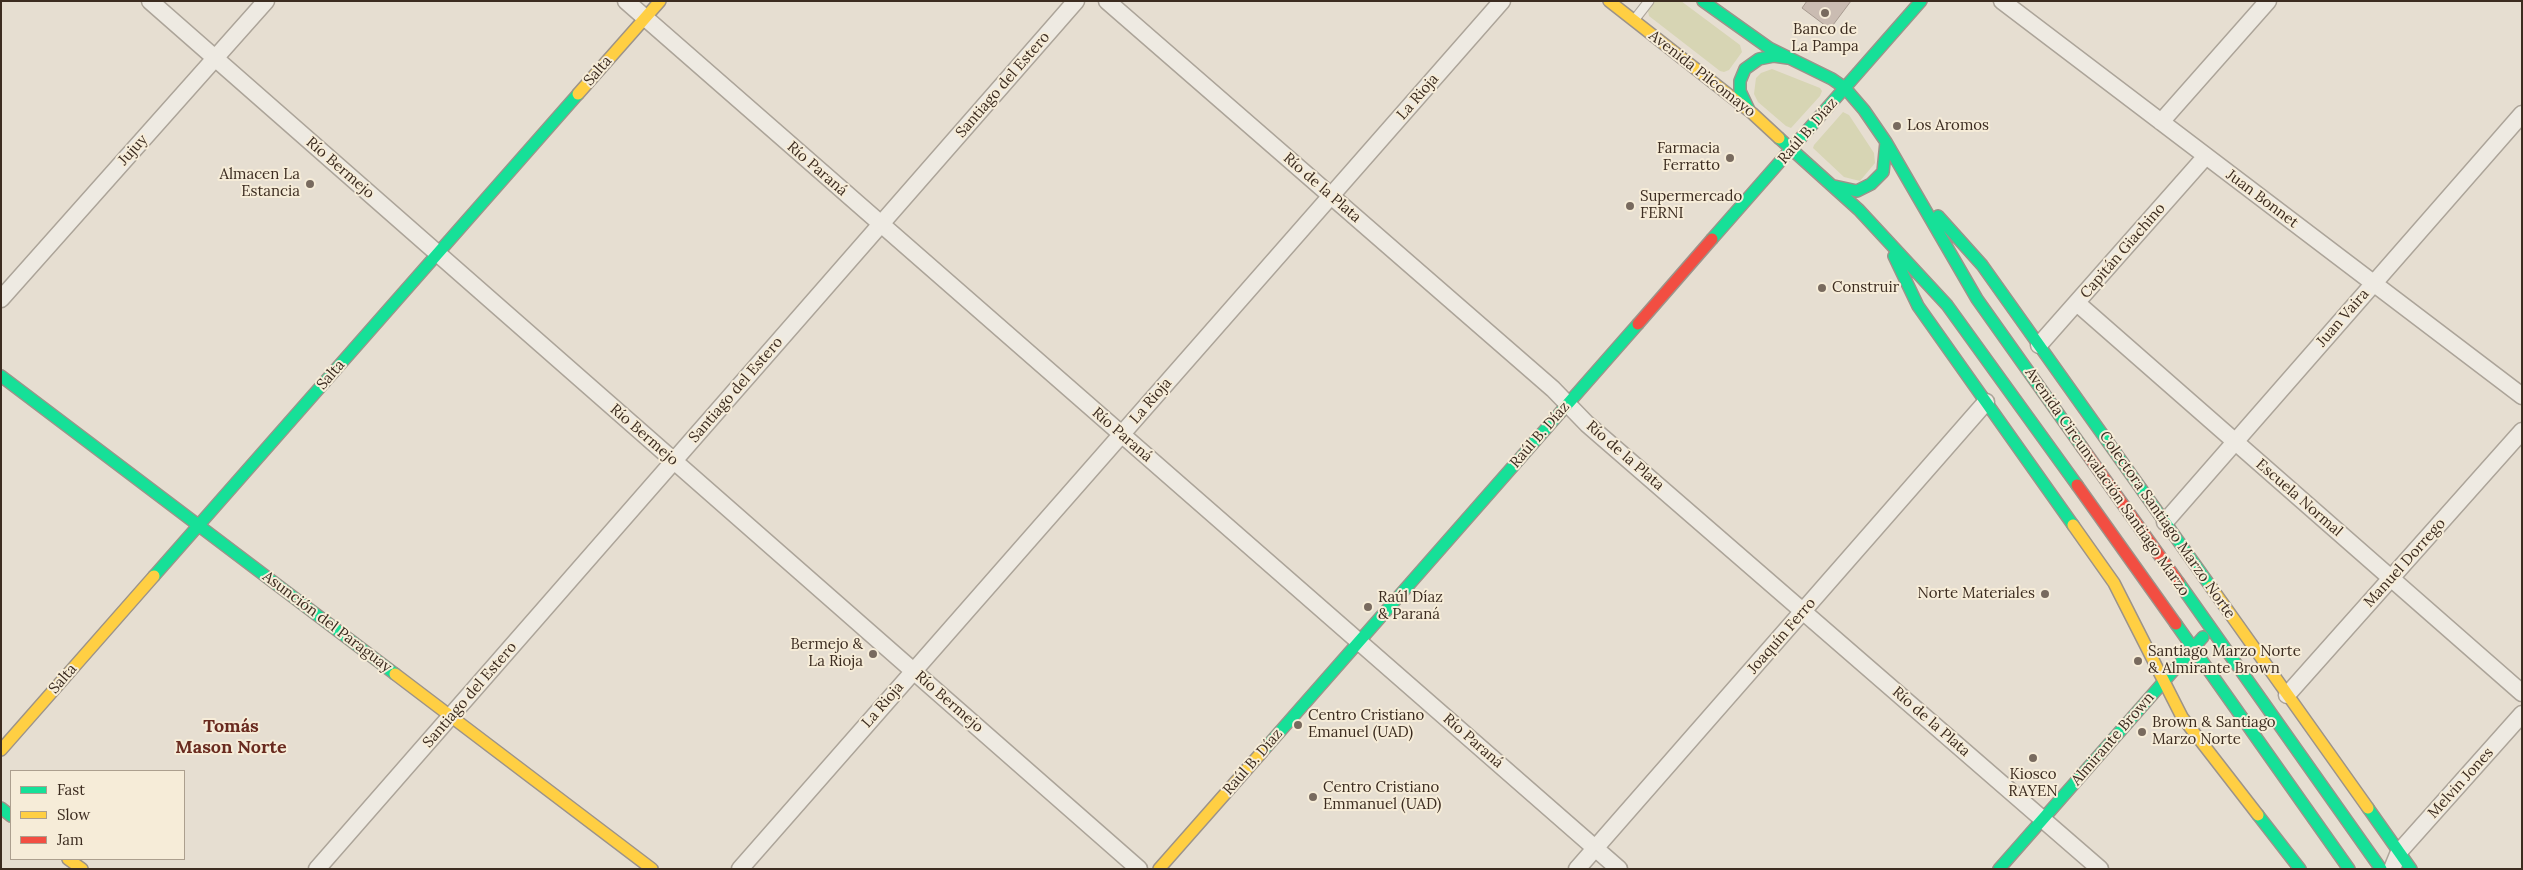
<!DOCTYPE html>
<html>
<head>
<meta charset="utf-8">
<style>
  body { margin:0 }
  #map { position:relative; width:2523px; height:870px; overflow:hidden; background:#e6ded1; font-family:Lora,serif }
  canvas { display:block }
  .frame { position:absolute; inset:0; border:2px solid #3c2c20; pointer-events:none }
  .legend { position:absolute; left:10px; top:770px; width:175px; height:90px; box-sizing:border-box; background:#f6ecd8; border:1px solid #ac9f8e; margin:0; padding:6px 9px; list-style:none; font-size:15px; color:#3c2c20 }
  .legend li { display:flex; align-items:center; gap:10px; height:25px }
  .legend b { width:25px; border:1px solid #ac9f8e }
</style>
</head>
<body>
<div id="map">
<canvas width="2523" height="870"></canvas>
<div class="frame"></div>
<ul class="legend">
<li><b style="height:6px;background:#16e098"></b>Fast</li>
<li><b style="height:6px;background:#ffcf43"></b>Slow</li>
<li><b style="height:6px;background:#f24e42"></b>Jam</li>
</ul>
</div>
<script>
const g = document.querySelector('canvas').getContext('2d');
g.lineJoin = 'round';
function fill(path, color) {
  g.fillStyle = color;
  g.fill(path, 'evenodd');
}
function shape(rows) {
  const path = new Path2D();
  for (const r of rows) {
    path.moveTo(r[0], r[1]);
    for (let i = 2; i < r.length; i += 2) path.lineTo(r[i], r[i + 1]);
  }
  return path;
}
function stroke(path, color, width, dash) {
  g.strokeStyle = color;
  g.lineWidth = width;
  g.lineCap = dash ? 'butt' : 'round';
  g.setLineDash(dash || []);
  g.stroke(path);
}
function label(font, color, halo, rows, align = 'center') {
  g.font = font + ' Lora,serif';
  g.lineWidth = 4;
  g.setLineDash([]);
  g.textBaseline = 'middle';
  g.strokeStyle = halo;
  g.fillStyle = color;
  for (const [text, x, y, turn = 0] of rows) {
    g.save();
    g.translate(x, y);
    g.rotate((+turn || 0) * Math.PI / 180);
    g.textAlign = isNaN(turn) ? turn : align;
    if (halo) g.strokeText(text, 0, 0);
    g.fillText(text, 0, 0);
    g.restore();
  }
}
const green = shape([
  [1655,1,1681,1,1740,45,1742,52,1729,70,1724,72,1720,71,1649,16,1648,11],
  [1772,69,1820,88,1822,91,1820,96,1791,128,1786,126,1758,102,1754,94,1756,78,1761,73],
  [1843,112,1849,115,1874,153,1875,163,1860,181,1844,177,1813,148,1814,145]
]);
const building = shape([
  [1807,1,1851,1,1830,29,1802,8,1807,1]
]);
const lane = shape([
  [1635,19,1649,1]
]);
const street = shape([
  [150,1,1139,869],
  [626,1,1619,869],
  [1107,1,1553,389,1587,424,2100,869],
  [2002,1,2522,396],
  [2161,122,2268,1],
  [1,299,266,1],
  [2077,303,2522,693],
  [2039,345,2206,156],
  [2165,522,2522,114],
  [2287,695,2522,431],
  [317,869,1076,1],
  [740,869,1502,1],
  [1577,869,1986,402],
  [2392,869,2399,852,2522,714]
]);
const fast = shape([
  [1703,1,1769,48,1832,79,1845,88,1864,110,1886,142,1977,299,2082,447],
  [1749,110,1740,91,1740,81,1745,69,1759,59,1774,56,1788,58],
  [1779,138,1859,210,1947,305,2077,485],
  [1834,186,1857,191,1871,184,1883,172,1886,142],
  [1938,216,1982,265,2211,587],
  [1712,239,1921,1],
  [1894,256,1918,306,2073,525],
  [1,376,395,674],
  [154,576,578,94],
  [2179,583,2381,869],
  [2176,624,2349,869],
  [1262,752,1638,324],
  [1,808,11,816],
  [2368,808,2411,869],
  [2258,815,2300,869],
  [1999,869,2203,637]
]);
const slow = shape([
  [1609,1,1752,113,1779,138],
  [578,94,660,1],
  [2073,525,2114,583,2182,717,2258,815],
  [2211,587,2368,808],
  [395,674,652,869],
  [1,750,154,576],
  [68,859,82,869],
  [1159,869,1262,752]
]);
const jam = shape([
  [1638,324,1712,239],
  [2082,447,2179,583],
  [2077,485,2176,624]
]);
const markers = [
  [1825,13,5,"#786a5e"],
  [1897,126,5,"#786a5e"],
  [1730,158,5,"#786a5e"],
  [310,184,5,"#786a5e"],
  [1630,206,5,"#786a5e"],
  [1822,288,5,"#786a5e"],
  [2045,594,5,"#786a5e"],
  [1368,607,5,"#786a5e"],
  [873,654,5,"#786a5e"],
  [2138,661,5,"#786a5e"],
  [1298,725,5,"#786a5e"],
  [2142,732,5,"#786a5e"],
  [2033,758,5,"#786a5e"],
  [1313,797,5,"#786a5e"]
];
const poiNames = [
  ["Banco de",1825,30,"center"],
  ["La Pampa",1825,47,"center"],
  ["Los Aromos",1907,126],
  ["Farmacia",1720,149,"right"],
  ["Ferratto",1720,166,"right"],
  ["Almacen La",300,175,"right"],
  ["Estancia",300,192,"right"],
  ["Supermercado",1640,197],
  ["FERNI",1640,214],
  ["Construir",1832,288],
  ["Norte Materiales",2035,594,"right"],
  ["Raúl Díaz",1378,598],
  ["& Paraná",1378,615],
  ["Bermejo &",863,645,"right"],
  ["La Rioja",863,662,"right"],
  ["Santiago Marzo Norte",2148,652],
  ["& Almirante Brown",2148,669],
  ["Centro Cristiano",1308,716],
  ["Emanuel (UAD)",1308,733],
  ["Brown & Santiago",2152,723],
  ["Marzo Norte",2152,740],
  ["Kiosco",2033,775,"center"],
  ["RAYEN",2033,792,"center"],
  ["Centro Cristiano",1323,788],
  ["Emmanuel (UAD)",1323,805]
];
const streetNames = [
  ["Salta",598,71,-49],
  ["Avenida Pilcomayo",1702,74,38],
  ["Santiago del Estero",1003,85,-49],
  ["La Rioja",1418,97,-49],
  ["Raúl B. Díaz",1808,131,-49],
  ["Jujuy",133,150,-48],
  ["Río Bermejo",340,168,41],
  ["Río Paraná",817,169,41],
  ["Río de la Plata",1322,188,41],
  ["Juan Bonnet",2262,199,37],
  ["Capitán Giachino",2123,251,-49],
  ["Juan Vaira",2343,318,-49],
  ["Salta",331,375,-49],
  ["Santiago del Estero",736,390,-49],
  ["La Rioja",1151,401,-49],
  ["Río Bermejo",644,435,41],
  ["Río Paraná",1122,435,41],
  ["Raúl B. Díaz",1540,435,-49],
  ["Río de la Plata",1625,456,41],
  ["Avenida Circunvalación Santiago Marzo",2107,482,55],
  ["Escuela Normal",2299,498,41],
  ["Colectora Santiago Marzo Norte",2167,525,55],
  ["Manuel Dorrego",2405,563,-48],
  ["Asunción del Paraguay",327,622,37],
  ["Joaquín Ferro",1782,636,-49],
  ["Salta",63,679,-49],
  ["Santiago del Estero",470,695,-49],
  ["Río Bermejo",949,702,41],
  ["La Rioja",883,705,-49],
  ["Río de la Plata",1931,722,41],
  ["Almirante Brown",2113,739,-49],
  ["Río Paraná",1473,741,41],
  ["Raúl B. Díaz",1253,762,-49],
  ["Melvin Jones",2461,783,-48]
];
const quarterNames = [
  ["Tomás",231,727],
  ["Mason Norte",231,748]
];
fill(green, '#d7d5b4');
fill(building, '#cabcb2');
stroke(building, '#a79a90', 1);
stroke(lane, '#aca499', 11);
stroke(street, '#aca499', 19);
stroke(fast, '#9c938a', 14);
stroke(slow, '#9c938a', 14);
stroke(jam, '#9c938a', 14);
stroke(lane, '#eeeae2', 9);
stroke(street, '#eeeae2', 16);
stroke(fast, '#16e098', 11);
stroke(slow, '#ffcf43', 11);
stroke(jam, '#f24e42', 11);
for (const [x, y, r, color] of markers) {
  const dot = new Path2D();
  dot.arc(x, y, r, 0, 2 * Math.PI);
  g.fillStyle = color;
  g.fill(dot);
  stroke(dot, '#f6ecd8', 2);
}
label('15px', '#3c2c20', '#f6ecd8', poiNames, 'left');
label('15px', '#3c2c20', '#f6ecd8', streetNames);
label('bold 18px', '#692a1f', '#f6ecd8', quarterNames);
</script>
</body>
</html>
